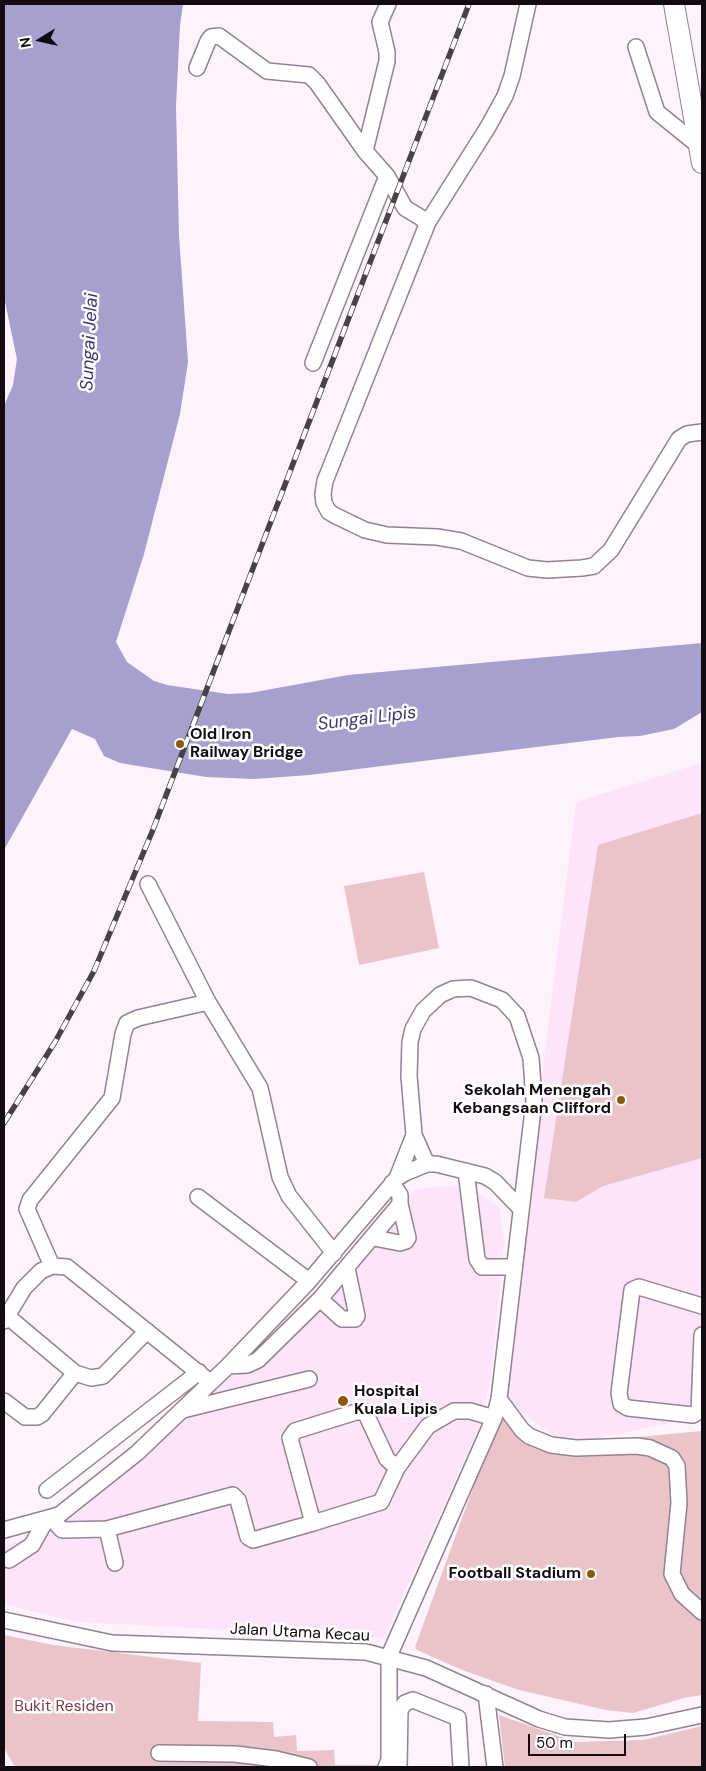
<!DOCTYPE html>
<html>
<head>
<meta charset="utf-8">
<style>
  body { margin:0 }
  #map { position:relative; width:706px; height:1771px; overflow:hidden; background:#fef2fc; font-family:"DM Sans",sans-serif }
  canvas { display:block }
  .frame { position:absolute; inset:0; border:5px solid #120c12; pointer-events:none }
  .north { position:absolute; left:15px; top:15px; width:50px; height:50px; -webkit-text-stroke:4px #fff; paint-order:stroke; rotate:260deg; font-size:14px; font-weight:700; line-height:20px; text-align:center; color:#120c12 }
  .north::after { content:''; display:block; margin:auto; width:18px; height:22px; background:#120c12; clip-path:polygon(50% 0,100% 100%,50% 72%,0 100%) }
  .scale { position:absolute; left:528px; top:1734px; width:98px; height:22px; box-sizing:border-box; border:2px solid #120c12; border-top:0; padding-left:6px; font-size:15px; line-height:18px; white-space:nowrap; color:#120c12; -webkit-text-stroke:4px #fff; paint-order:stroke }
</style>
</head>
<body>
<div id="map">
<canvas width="706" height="1771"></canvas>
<div class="frame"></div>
<div class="north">N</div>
<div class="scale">50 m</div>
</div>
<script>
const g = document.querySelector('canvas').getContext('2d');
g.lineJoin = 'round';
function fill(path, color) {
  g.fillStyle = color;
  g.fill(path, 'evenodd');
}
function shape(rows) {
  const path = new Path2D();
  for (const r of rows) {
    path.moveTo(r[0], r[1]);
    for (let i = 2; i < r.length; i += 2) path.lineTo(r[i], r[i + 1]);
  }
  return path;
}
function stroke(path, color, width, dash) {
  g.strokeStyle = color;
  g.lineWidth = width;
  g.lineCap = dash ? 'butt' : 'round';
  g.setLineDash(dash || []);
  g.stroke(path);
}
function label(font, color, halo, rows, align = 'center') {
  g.font = font + ' "DM Sans",sans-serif';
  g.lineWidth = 5;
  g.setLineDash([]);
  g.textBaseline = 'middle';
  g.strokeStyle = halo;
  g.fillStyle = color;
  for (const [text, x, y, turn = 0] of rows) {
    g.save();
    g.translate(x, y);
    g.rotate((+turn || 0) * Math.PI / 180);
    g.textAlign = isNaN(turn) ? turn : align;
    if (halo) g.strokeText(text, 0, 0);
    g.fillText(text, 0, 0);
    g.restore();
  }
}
const built = shape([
  [702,763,702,1416,567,1445,502,1399,576,802],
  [466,1185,499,1207,504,1242,491,1377,480,1425,384,1638,77,1622,4,1604,4,1545,20,1541,78,1513,228,1377,262,1367,415,1189]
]);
const green = shape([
  [702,813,702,1158,603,1186,576,1202,544,1198,598,845],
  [424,872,439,948,359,965,344,886],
  [502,1409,533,1447,702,1431,702,1695,684,1698,633,1713,606,1710,519,1690,462,1670,417,1650,415,1647],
  [4,1635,53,1645,201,1663,198,1721,273,1722,274,1737,296,1735,297,1751,334,1750,335,1765,392,1765,392,1767,15,1767,4,1748],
  [499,1715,575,1742,643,1740,702,1726,702,1767,505,1767]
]);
const water = shape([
  [4,4,183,4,180,25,176,106,179,236,188,362,180,414,144,554,116,642,127,662,154,681,167,685,228,694,250,693,348,675,702,643,702,712,674,729,640,736,618,737,309,775,254,779,206,777,120,763,104,756,95,739,72,729,4,850,4,406,13,385,17,359,4,297]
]);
const minor = shape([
  [528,4,512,76,505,96,488,127,428,222,325,481,323,494,324,503,329,512,336,516,365,530,387,535,437,537,461,541,528,568,547,570,582,568,594,566,611,550,679,439,687,434,702,432],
  [636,47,657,112,699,146],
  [197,68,208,41,211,37,219,36,267,71,309,75,317,83,365,151,387,176,405,208,428,222],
  [365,151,387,61,387,52,380,22,388,4],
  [313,363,387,176],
  [148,884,208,1002,260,1088,280,1177,289,1196,334,1253],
  [466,1171,477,1259,482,1267,514,1267],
  [397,1178,414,1135],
  [198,1197,309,1281],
  [374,1238,400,1243,406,1241,408,1238,400,1204],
  [52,1266,27,1209,30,1200,112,1098,123,1034,127,1023,138,1018,208,1002],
  [320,1299,342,1319,355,1319,357,1316,347,1268],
  [702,1306,639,1287,632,1290,619,1393,621,1404,628,1408,693,1415,699,1411,702,1335],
  [7,1316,75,1373,91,1378,103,1376,147,1331],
  [4,1321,24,1288,41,1271,52,1266,67,1267,210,1382],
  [228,1366,247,1365,258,1360,320,1299,400,1204,400,1195,392,1183],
  [499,1399,522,1430,529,1436,551,1445,576,1448,637,1446,650,1448,672,1458,677,1466,679,1503,672,1574,682,1594,702,1612],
  [4,1401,25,1417,37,1417,42,1414,75,1373],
  [183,1410,309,1379],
  [47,1490,199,1372],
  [51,1518,62,1530,107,1529,233,1495,238,1500,248,1537,253,1540,313,1523,290,1438,295,1431,356,1412,365,1412,387,1459,397,1468,428,1426,454,1411,470,1411,494,1418],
  [313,1523,381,1502,397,1468],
  [107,1529,115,1563],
  [4,1530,59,1515,137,1453,228,1366,309,1281,397,1178,405,1173,427,1164,436,1164,485,1176,495,1182,521,1209],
  [9,1560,32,1545,46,1520],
  [4,1620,112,1643,366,1652,426,1668,539,1719,565,1727,609,1730,646,1727,702,1715],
  [486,1694,495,1767],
  [159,1753,235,1754,276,1759,309,1767],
  [386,1767,389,1760,389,1656,494,1418,499,1399,534,1101,531,1058,517,1016,502,1000,471,988,453,989,440,995,423,1011,413,1029,410,1042,409,1076,414,1135,427,1164],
  [399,1767,400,1710,405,1703,413,1700,458,1718,461,1767]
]);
const major = shape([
  [674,4,702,163]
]);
const rail = shape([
  [4,1123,55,1042,94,971,152,832,469,4]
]);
const markers = [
  [180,744,5,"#8f590c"],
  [621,1100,5,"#8f590c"],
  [343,1401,6,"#8f590c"],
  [591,1574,5,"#8f590c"]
];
const poiNames = [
  ["Old Iron",190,735],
  ["Railway Bridge",190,753],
  ["Sekolah Menengah",611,1091,"right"],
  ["Kebangsaan Clifford",611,1109,"right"],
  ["Hospital",354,1392],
  ["Kuala Lipis",354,1410],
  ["Football Stadium",581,1574,"right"]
];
const streetNames = [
  ["Jalan Utama Kecau",300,1633,3]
];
const parkNames = [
  ["Bukit Residen",64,1707]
];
const waterNames = [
  ["Sungai Jelai",90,342,-87],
  ["Sungai Lipis",367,719,-7]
];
fill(built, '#fee4fa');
fill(green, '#ebc4c9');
fill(water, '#a5a0cd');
stroke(minor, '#938291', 18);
stroke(major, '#938291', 22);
stroke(minor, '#fff', 15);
stroke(major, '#fff', 20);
stroke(rail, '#494148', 5.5);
stroke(rail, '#fff', 4, [11]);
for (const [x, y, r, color] of markers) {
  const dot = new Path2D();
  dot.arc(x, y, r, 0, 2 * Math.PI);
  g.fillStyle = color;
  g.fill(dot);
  stroke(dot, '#fff', 2);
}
label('bold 16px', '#120c12', '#fff', poiNames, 'left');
label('16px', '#120c12', '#fff', streetNames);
label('16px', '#7f3b48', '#fff', parkNames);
label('italic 18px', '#42366f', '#fff', waterNames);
</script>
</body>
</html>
